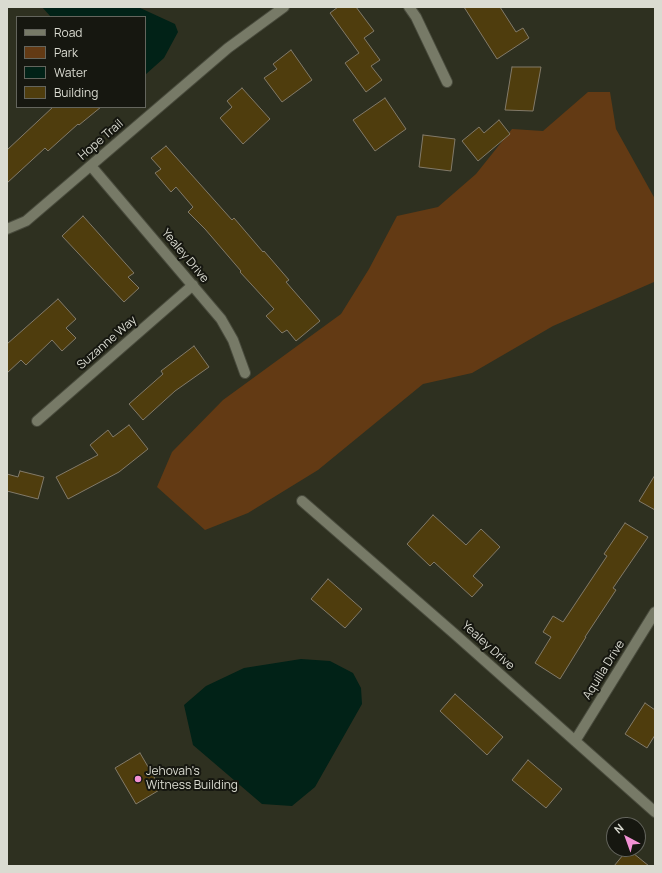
<!DOCTYPE html>
<html>
<head>
<meta charset="utf-8">
<style>
  body { margin:0 }
  #map { position:relative; width:662px; height:873px; overflow:hidden; background:#2e3020; font-family:Manrope,sans-serif }
  canvas { display:block }
  .frame { position:absolute; inset:0; border:8px solid #dadbd1; pointer-events:none }
  .legend { position:absolute; left:16px; top:16px; width:130px; height:92px; box-sizing:border-box; background:#161710; border:1px solid #64655d; margin:0; padding:5px 7px; list-style:none; font-size:12px; color:#dadbd1 }
  .legend li { display:flex; align-items:center; gap:8px; height:20px }
  .legend b { width:20px; border:1px solid #64655d }
  .north { position:absolute; left:606px; top:817px; width:40px; height:40px; box-sizing:border-box; background:#161710; border:1px solid #64655d; border-radius:50%; rotate:319deg; font-size:11px; font-weight:700; line-height:16px; text-align:center; color:#dadbd1 }
  .north::after { content:''; display:block; margin:auto; width:14px; height:18px; background:#f391d5; clip-path:polygon(50% 0,100% 100%,50% 72%,0 100%) }
</style>
</head>
<body>
<div id="map">
<canvas width="662" height="873"></canvas>
<div class="frame"></div>
<ul class="legend">
<li><b style="height:5px;background:#777a67"></b>Road</li>
<li><b style="height:11px;background:#633a14"></b>Park</li>
<li><b style="height:11px;background:#012217"></b>Water</li>
<li><b style="height:11px;background:#4f3d0d"></b>Building</li>
</ul>
<div class="north">N</div>
</div>
<script>
const g = document.querySelector('canvas').getContext('2d');
g.lineJoin = 'round';
function fill(path, color) {
  g.fillStyle = color;
  g.fill(path, 'evenodd');
}
function shape(rows) {
  const path = new Path2D();
  for (const r of rows) {
    path.moveTo(r[0], r[1]);
    for (let i = 2; i < r.length; i += 2) path.lineTo(r[i], r[i + 1]);
  }
  return path;
}
function stroke(path, color, width, dash) {
  g.strokeStyle = color;
  g.lineWidth = width;
  g.lineCap = dash ? 'butt' : 'round';
  g.setLineDash(dash || []);
  g.stroke(path);
}
function label(font, color, halo, rows, align = 'center') {
  g.font = font + ' Manrope,sans-serif';
  g.lineWidth = 4;
  g.setLineDash([]);
  g.textBaseline = 'middle';
  g.strokeStyle = halo;
  g.fillStyle = color;
  for (const [text, x, y, turn = 0] of rows) {
    g.save();
    g.translate(x, y);
    g.rotate((+turn || 0) * Math.PI / 180);
    g.textAlign = isNaN(turn) ? turn : align;
    if (halo) g.strokeText(text, 0, 0);
    g.fillText(text, 0, 0);
    g.restore();
  }
}
const green = shape([
  [588,92,610,92,616,129,655,199,654,282,553,326,472,373,423,384,318,470,248,513,205,530,157,487,172,452,223,400,341,314,369,269,397,216,438,207,476,174,512,129,543,131]
]);
const water = shape([
  [42,7,138,7,175,24,178,32,164,58,145,75,145,17,51,17],
  [301,659,330,661,353,673,361,688,362,704,315,787,292,806,262,804,193,745,184,705,206,686,244,668]
]);
const building = shape([
  [338,7,356,7,374,31,364,38,380,60,371,66,382,80,366,92,345,63,359,53,330,13,338,7],
  [464,7,500,7,516,32,523,28,529,38,497,59,464,7],
  [291,50,312,80,282,102,264,78,277,69,273,64,291,50],
  [512,67,541,67,533,111,505,110,512,67],
  [242,88,270,119,243,144,220,118,232,107,227,101,242,88],
  [385,98,406,129,375,151,353,120,385,98],
  [53,107,101,107,79,125,78,124,48,151,45,148,7,183,7,150,53,107],
  [499,120,510,134,478,161,462,141,479,127,484,133,499,120],
  [423,135,455,139,451,171,419,167,423,135],
  [166,146,232,220,234,218,263,252,264,251,289,280,286,282,320,321,296,341,287,330,282,333,266,316,274,309,240,272,241,271,205,229,188,212,193,207,176,187,171,192,155,173,161,169,151,158,166,146],
  [83,216,134,273,128,277,139,288,124,302,62,236,83,216],
  [58,299,76,319,66,328,76,338,62,351,52,340,26,365,21,360,7,373,7,344,58,299],
  [194,346,209,367,175,391,143,420,129,404,163,374,161,371,194,346],
  [129,425,148,449,119,472,68,499,56,477,98,455,90,445,108,430,113,437,129,425],
  [20,471,44,477,38,499,7,491,7,474,18,477,20,471],
  [655,475,655,510,639,501,655,475],
  [433,515,466,545,481,529,500,547,473,576,483,585,472,597,434,562,430,566,407,544,433,515],
  [625,523,648,537,613,588,616,590,585,637,586,637,560,679,535,663,551,637,543,632,553,616,563,622,607,556,604,554,625,523],
  [328,579,362,609,345,628,311,599,328,579],
  [455,694,503,737,487,755,440,711,455,694],
  [645,703,655,710,655,735,647,748,625,734,645,703],
  [140,753,161,789,136,804,115,768,140,753],
  [528,760,562,789,546,808,512,780,528,760],
  [628,849,649,866,614,866,628,849]
]);
const street = shape([
  [409,7,416,17,447,82],
  [91,166,221,319,233,340,245,373],
  [7,229,26,221,228,48,284,7],
  [37,421,193,285],
  [302,501,457,636,655,812],
  [575,741,655,612]
]);
const markers = [
  [138,779,4,"#f391d5"]
];
const streetNames = [
  ["Hope Trail",101,140,-41],
  ["Yealey Drive",185,256,50],
  ["Suzanne Way",107,343,-41],
  ["Yealey Drive",488,646,42],
  ["Aquilla Drive",604,670,-58]
];
const poiNames = [
  ["Jehovah's",146,772],
  ["Witness Building",146,786]
];
fill(green, '#633a14');
fill(water, '#012217');
fill(building, '#4f3d0d');
stroke(building, '#827a69', 1);
stroke(street, '#494b3d', 12);
stroke(street, '#777a67', 10);
for (const [x, y, r, color] of markers) {
  const dot = new Path2D();
  dot.arc(x, y, r, 0, 2 * Math.PI);
  g.fillStyle = color;
  g.fill(dot);
  stroke(dot, '#161710', 1.5);
}
label('12px', '#dadbd1', '#161710', streetNames);
label('12px', '#dadbd1', '#161710', poiNames, 'left');
</script>
</body>
</html>
